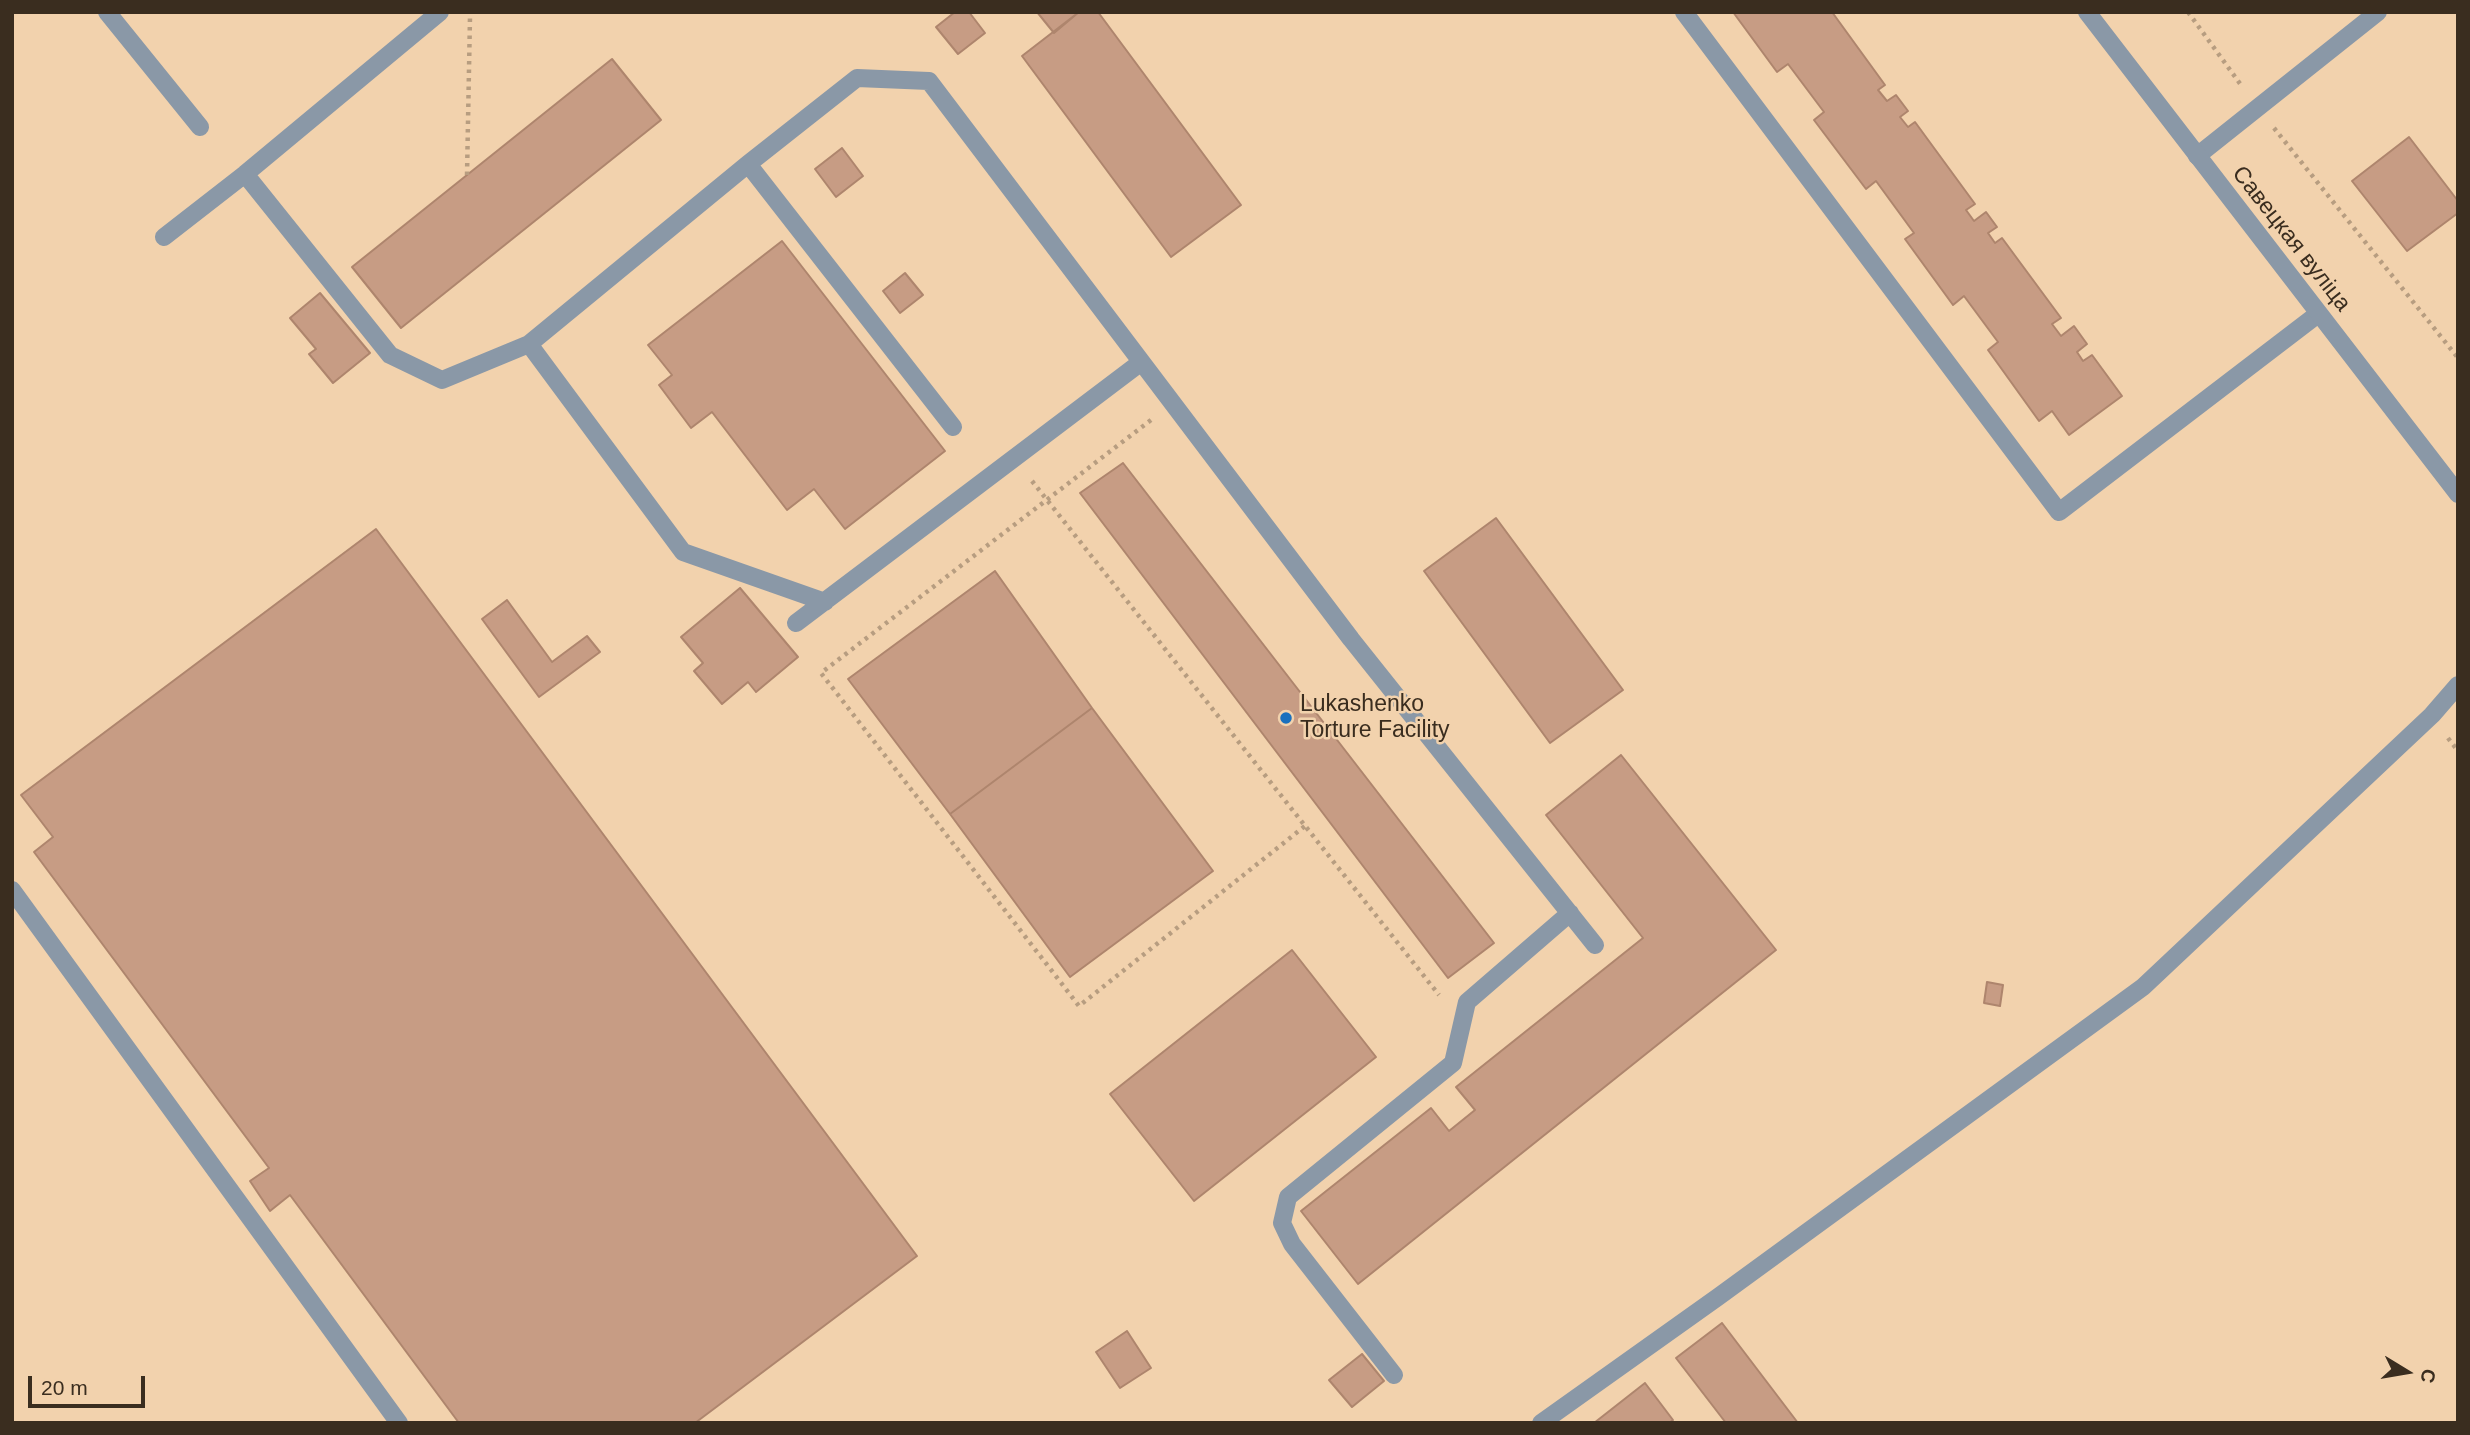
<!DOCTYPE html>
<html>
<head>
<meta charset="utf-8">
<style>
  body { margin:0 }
  #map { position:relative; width:2470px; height:1435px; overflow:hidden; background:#f2d2ad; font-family:Helvetica,sans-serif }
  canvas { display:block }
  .frame { position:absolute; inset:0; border:14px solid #3a2d1f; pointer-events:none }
  .north { position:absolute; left:2372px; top:1337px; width:70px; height:70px; -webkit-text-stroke:5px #f2d2ad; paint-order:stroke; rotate:101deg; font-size:19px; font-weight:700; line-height:28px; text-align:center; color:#3a2d1f }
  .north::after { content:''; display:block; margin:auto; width:24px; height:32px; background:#3a2d1f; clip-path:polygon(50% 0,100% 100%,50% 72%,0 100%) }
  .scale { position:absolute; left:28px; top:1376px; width:117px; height:32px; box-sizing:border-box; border:4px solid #3a2d1f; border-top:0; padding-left:9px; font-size:21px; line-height:24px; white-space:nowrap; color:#3a2d1f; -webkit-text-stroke:5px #f2d2ad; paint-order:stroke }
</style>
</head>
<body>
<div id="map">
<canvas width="2470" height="1435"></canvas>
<div class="frame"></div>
<div class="north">С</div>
<div class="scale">20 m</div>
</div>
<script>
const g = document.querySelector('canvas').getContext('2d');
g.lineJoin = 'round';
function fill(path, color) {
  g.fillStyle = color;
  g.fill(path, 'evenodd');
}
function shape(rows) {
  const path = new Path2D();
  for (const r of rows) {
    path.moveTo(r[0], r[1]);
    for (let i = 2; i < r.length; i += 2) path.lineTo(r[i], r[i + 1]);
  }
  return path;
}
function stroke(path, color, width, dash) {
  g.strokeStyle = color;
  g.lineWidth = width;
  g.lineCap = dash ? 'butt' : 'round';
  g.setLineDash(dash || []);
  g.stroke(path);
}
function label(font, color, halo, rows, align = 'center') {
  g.font = font + ' Helvetica,sans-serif';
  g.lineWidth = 5;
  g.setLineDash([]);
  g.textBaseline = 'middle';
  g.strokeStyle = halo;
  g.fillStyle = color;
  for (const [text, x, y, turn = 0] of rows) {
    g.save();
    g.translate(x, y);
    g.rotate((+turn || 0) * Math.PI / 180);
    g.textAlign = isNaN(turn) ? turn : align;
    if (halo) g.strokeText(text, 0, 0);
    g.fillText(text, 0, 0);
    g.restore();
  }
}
const building = shape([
  [955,12,969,12,985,33,958,54,936,27,955,12],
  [1037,12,1079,12,1054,33,1037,12],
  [1079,12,1098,12,1241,205,1171,257,1022,56,1079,12],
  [1733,12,1832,12,1885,85,1878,90,1887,101,1896,95,1908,111,1900,117,1908,127,1915,122,1975,204,1966,210,1974,221,1986,212,1997,227,1988,233,1995,243,2002,238,2061,318,2052,324,2061,336,2074,326,2087,344,2077,352,2083,361,2092,355,2122,396,2069,435,2052,411,2039,421,1988,350,1998,342,1964,296,1953,305,1905,239,1914,233,1876,181,1866,189,1814,120,1824,112,1788,64,1777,72,1733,12],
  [612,59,661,120,401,328,352,267,612,59],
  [2409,137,2458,201,2458,213,2407,251,2352,181,2409,137],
  [842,148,863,176,836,197,815,169,842,148],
  [782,241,945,451,845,529,814,489,787,510,712,412,691,428,659,385,672,375,648,345,782,241],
  [905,273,923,295,900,313,883,291,905,273],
  [320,293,370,353,333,383,309,354,316,349,290,318,320,293],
  [1123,463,1494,943,1448,978,1080,493,1123,463],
  [1496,518,1623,690,1550,743,1424,571,1496,518],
  [376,529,917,1256,695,1423,459,1423,290,1195,270,1211,250,1181,269,1168,34,852,53,837,21,795,376,529],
  [995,571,1092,708,950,814,848,679,995,571],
  [740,588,798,657,756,692,748,682,722,704,694,671,703,663,681,637,740,588],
  [507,600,552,662,587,636,600,652,539,697,482,619,507,600],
  [1092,708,1213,871,1070,977,950,814,1092,708],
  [1621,755,1776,950,1358,1284,1301,1211,1431,1108,1449,1131,1475,1110,1456,1087,1643,938,1546,815,1621,755],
  [1292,950,1376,1057,1194,1201,1110,1094,1292,950],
  [1987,982,2003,985,2000,1006,1984,1003,1987,982],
  [1722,1323,1798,1423,1726,1423,1676,1358,1722,1323],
  [1127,1331,1151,1368,1120,1388,1096,1352,1127,1331],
  [1362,1354,1384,1381,1352,1407,1329,1380,1362,1354],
  [1645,1383,1673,1420,1669,1423,1594,1423,1645,1383]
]);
const path = shape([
  [2188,12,2241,85],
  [2274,128,2458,358],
  [467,175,470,17],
  [1151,420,821,673,1079,1006,1305,826],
  [1032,481,1439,995],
  [2448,738,2458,751]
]);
const lane = shape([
  [107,12,200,127],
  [1684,12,2059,512,2318,314],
  [2197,156,2378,12],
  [748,164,953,427],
  [245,174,390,355,442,380,529,344],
  [164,237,245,174,440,12],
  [825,602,683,552,529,344,748,164,857,78,929,81,1351,639,1595,945],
  [796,623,1140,363],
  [12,890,399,1423],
  [1394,1375,1292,1244,1282,1223,1288,1197,1453,1063,1467,1002,1570,913],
  [1541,1423,1718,1297,2143,987,2432,715,2458,685]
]);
const street = shape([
  [2087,12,2458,494]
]);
const markers = [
  [1286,718,7,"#1a70be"]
];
const streetNames = [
  ["Савецкая вуліца",2291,239,52]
];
const poiNames = [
  ["Lukashenko",1300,705],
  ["Torture Facility",1300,731]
];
fill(building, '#c79c84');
stroke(building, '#ae856d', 2);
stroke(path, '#b79d80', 4.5, [3.5, 5]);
stroke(lane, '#8a98a7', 18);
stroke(street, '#8a98a7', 18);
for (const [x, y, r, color] of markers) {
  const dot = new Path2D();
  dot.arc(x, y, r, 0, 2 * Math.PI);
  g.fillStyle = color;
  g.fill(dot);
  stroke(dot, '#f2d2ad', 2.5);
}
label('23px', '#3a2d1f', '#f2d2ad', streetNames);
label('23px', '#3a2d1f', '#f2d2ad', poiNames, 'left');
</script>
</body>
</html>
